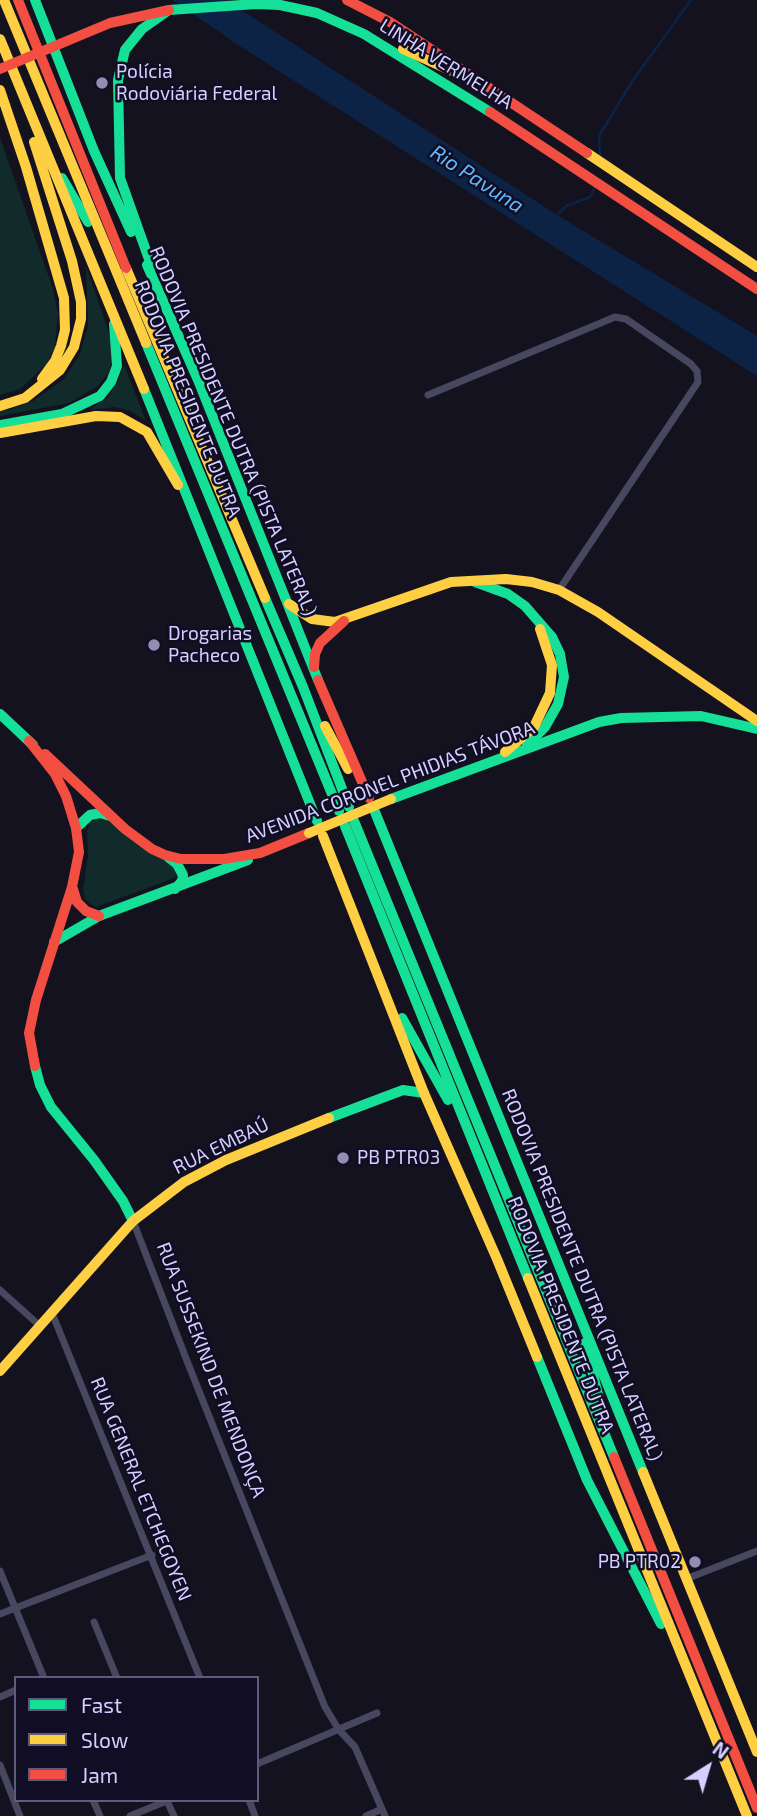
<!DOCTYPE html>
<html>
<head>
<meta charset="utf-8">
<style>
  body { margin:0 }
  #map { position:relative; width:757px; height:1816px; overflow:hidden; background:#14121f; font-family:"Exo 2",sans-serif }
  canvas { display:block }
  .legend { position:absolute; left:14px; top:1676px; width:245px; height:126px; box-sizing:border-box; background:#100d24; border:2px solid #5e5b7c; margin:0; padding:9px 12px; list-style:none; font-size:21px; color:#d4d0ff }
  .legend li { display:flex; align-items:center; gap:14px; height:35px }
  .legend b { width:35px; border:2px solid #5e5b7c }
  .north { position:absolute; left:673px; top:1732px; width:70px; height:70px; -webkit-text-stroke:5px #100d24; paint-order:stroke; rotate:37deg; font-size:19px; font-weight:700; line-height:28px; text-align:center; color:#d4d0ff }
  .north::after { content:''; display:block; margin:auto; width:24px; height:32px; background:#d4d0ff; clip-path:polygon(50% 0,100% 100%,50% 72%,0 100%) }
</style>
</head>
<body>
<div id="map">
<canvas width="757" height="1816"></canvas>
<ul class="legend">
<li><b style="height:9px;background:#16e098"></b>Fast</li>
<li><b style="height:9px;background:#ffcf43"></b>Slow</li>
<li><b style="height:9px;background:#f24e42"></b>Jam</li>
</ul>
<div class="north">N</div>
</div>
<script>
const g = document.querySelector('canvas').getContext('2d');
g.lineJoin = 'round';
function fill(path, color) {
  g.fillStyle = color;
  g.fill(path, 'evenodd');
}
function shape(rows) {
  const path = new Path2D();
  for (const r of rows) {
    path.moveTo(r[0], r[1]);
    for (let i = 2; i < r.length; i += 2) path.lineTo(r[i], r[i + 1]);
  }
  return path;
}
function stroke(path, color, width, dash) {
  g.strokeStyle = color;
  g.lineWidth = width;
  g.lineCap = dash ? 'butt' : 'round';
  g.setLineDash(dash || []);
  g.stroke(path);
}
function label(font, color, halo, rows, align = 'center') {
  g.font = font + ' "Exo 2",sans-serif';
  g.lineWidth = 5;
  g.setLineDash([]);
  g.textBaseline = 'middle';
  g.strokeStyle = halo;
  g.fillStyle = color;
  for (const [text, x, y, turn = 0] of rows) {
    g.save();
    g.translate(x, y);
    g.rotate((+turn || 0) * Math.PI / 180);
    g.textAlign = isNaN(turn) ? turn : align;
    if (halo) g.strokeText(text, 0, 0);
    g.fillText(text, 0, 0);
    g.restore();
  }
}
const green = shape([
  [0,138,53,289,58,314,55,348,46,365,20,389,0,395],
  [86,266,109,332,113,355,109,372,98,386,69,403,0,416,0,411,12,409,33,401,64,379,80,354,88,326],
  [124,365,146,421,130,411,115,407,89,410,108,397,118,381],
  [100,816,177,867,179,874,177,877,96,907,89,903,85,899,83,889,88,856,87,831,90,822]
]);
const water = shape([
  [173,0,226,0,557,215,757,336,757,376,235,43]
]);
const stream = shape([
  [600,157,599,136,633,80,691,0],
  [555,217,566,206,590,197,595,187]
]);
const street = shape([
  [428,395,615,317,626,319,691,364,697,371,698,382,559,590],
  [133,1221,187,1361,325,1707,339,1730,355,1747,385,1816],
  [0,1290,40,1326],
  [52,1313,200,1678],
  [0,1571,44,1678],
  [686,1579,757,1551],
  [0,1614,152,1555],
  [94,1622,117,1678],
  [0,1697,16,1690],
  [257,1764,377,1713],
  [0,1765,20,1816],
  [93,1800,100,1816],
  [249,1800,255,1816],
  [167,1801,174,1816],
  [130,1816,169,1800],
  [366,1816,382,1809]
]);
const fast = shape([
  [35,0,94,151,131,232],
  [62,178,88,222],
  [147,265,198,380,318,680],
  [150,272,150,262,120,178,118,80,125,50,142,29,169,10,256,4,280,5,317,13,364,34,490,112],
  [146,343,339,811],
  [144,389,317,821],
  [0,425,62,414,100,396,111,382,117,366,114,324],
  [475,582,508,594,525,606,552,637,560,654,564,677,558,704,545,727,527,745],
  [265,598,303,687,349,807],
  [0,714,33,745],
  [391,799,599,722,621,718,701,716,757,729],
  [375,812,643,1472],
  [354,821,614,1457],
  [345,826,528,1278],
  [76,828,90,815,100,813,110,816],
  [168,857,177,864,183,875,182,881,175,889],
  [54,942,99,916,248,860],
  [402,1018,448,1100],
  [35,1066,40,1085,51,1107,94,1160,123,1201,133,1221],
  [329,1118,403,1090,424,1093],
  [585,1343,602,1410],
  [537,1357,587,1480,661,1624]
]);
const slow = shape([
  [4,0,146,343],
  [0,39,144,389],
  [403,49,454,72],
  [0,90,26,167,64,298,65,330,61,346,55,361,42,379],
  [587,153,757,267],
  [126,268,265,598],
  [0,406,25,398,60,370,74,347,81,319,81,302,72,261,34,142],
  [0,433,96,416,120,417,147,432,178,485],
  [289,604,312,619,335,622,451,582,506,579,532,582,559,590,598,612,757,721],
  [325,726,348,769],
  [505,752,534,727,550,693,552,665,540,629],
  [323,836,424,1093,497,1259,537,1357],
  [528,1278,747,1816],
  [0,1371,133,1221,184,1182,226,1160,329,1118],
  [643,1472,757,1752]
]);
const jam = shape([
  [18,0,126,268],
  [347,0,390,22,587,153],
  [490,112,757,289],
  [314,667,315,654,320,643,344,621],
  [318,680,369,798],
  [29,741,55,774,66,796,76,828,79,852,72,887,36,1000,29,1033,35,1066],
  [45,754,125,829,152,849,165,855,181,859,224,859,260,853,309,833],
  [73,889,77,902,86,911,99,916],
  [614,1457,757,1808]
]);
const slowBridge = shape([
  [309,833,391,799]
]);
const jamBridge = shape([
  [0,69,110,23,169,10]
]);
const markers = [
  [102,83,7,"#918eb1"],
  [154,645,7,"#918eb1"],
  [343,1158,7,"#918eb1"],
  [695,1562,7,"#918eb1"]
];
const streetNames = [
  ["LINHA VERMELHA",446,64,32],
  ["RODOVIA PRESIDENTE DUTRA",188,399,68],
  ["RODOVIA PRESIDENTE DUTRA (PISTA LATERAL)",233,431,67],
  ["AVENIDA CORONEL PHIDIAS TÁVORA",390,782,-21],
  ["RUA EMBAÚ",221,1146,-26],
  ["RODOVIA PRESIDENTE DUTRA (PISTA LATERAL)",582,1275,68],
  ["RODOVIA PRESIDENTE DUTRA",561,1315,68],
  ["RUA SUSSEKIND DE MENDONÇA",211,1370,69],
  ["RUA GENERAL ETCHEGOYEN",141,1489,68]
];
const poiNames = [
  ["Polícia",116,72],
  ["Rodoviária Federal",116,94],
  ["Drogarias",168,634],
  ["Pacheco",168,656],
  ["PB PTR03",357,1158],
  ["PB PTR02",681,1562,"right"]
];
const waterNames = [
  ["Rio Pavuna",477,179,33]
];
fill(green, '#112a2a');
fill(water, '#0c2346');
stroke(stream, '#0c2346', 2.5);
stroke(street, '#474760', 7);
stroke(fast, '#16e098', 10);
stroke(slow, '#ffcf43', 10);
stroke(jam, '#f24e42', 10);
stroke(slowBridge, '#ffcf43', 10);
stroke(jamBridge, '#f24e42', 10);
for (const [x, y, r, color] of markers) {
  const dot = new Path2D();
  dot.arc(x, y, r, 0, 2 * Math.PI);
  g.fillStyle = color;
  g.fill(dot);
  stroke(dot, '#100d24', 2.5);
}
label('19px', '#d4d0ff', '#100d24', streetNames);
label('19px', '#d4d0ff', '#100d24', poiNames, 'left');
label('italic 21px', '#5ebaff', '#100d24', waterNames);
</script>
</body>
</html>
